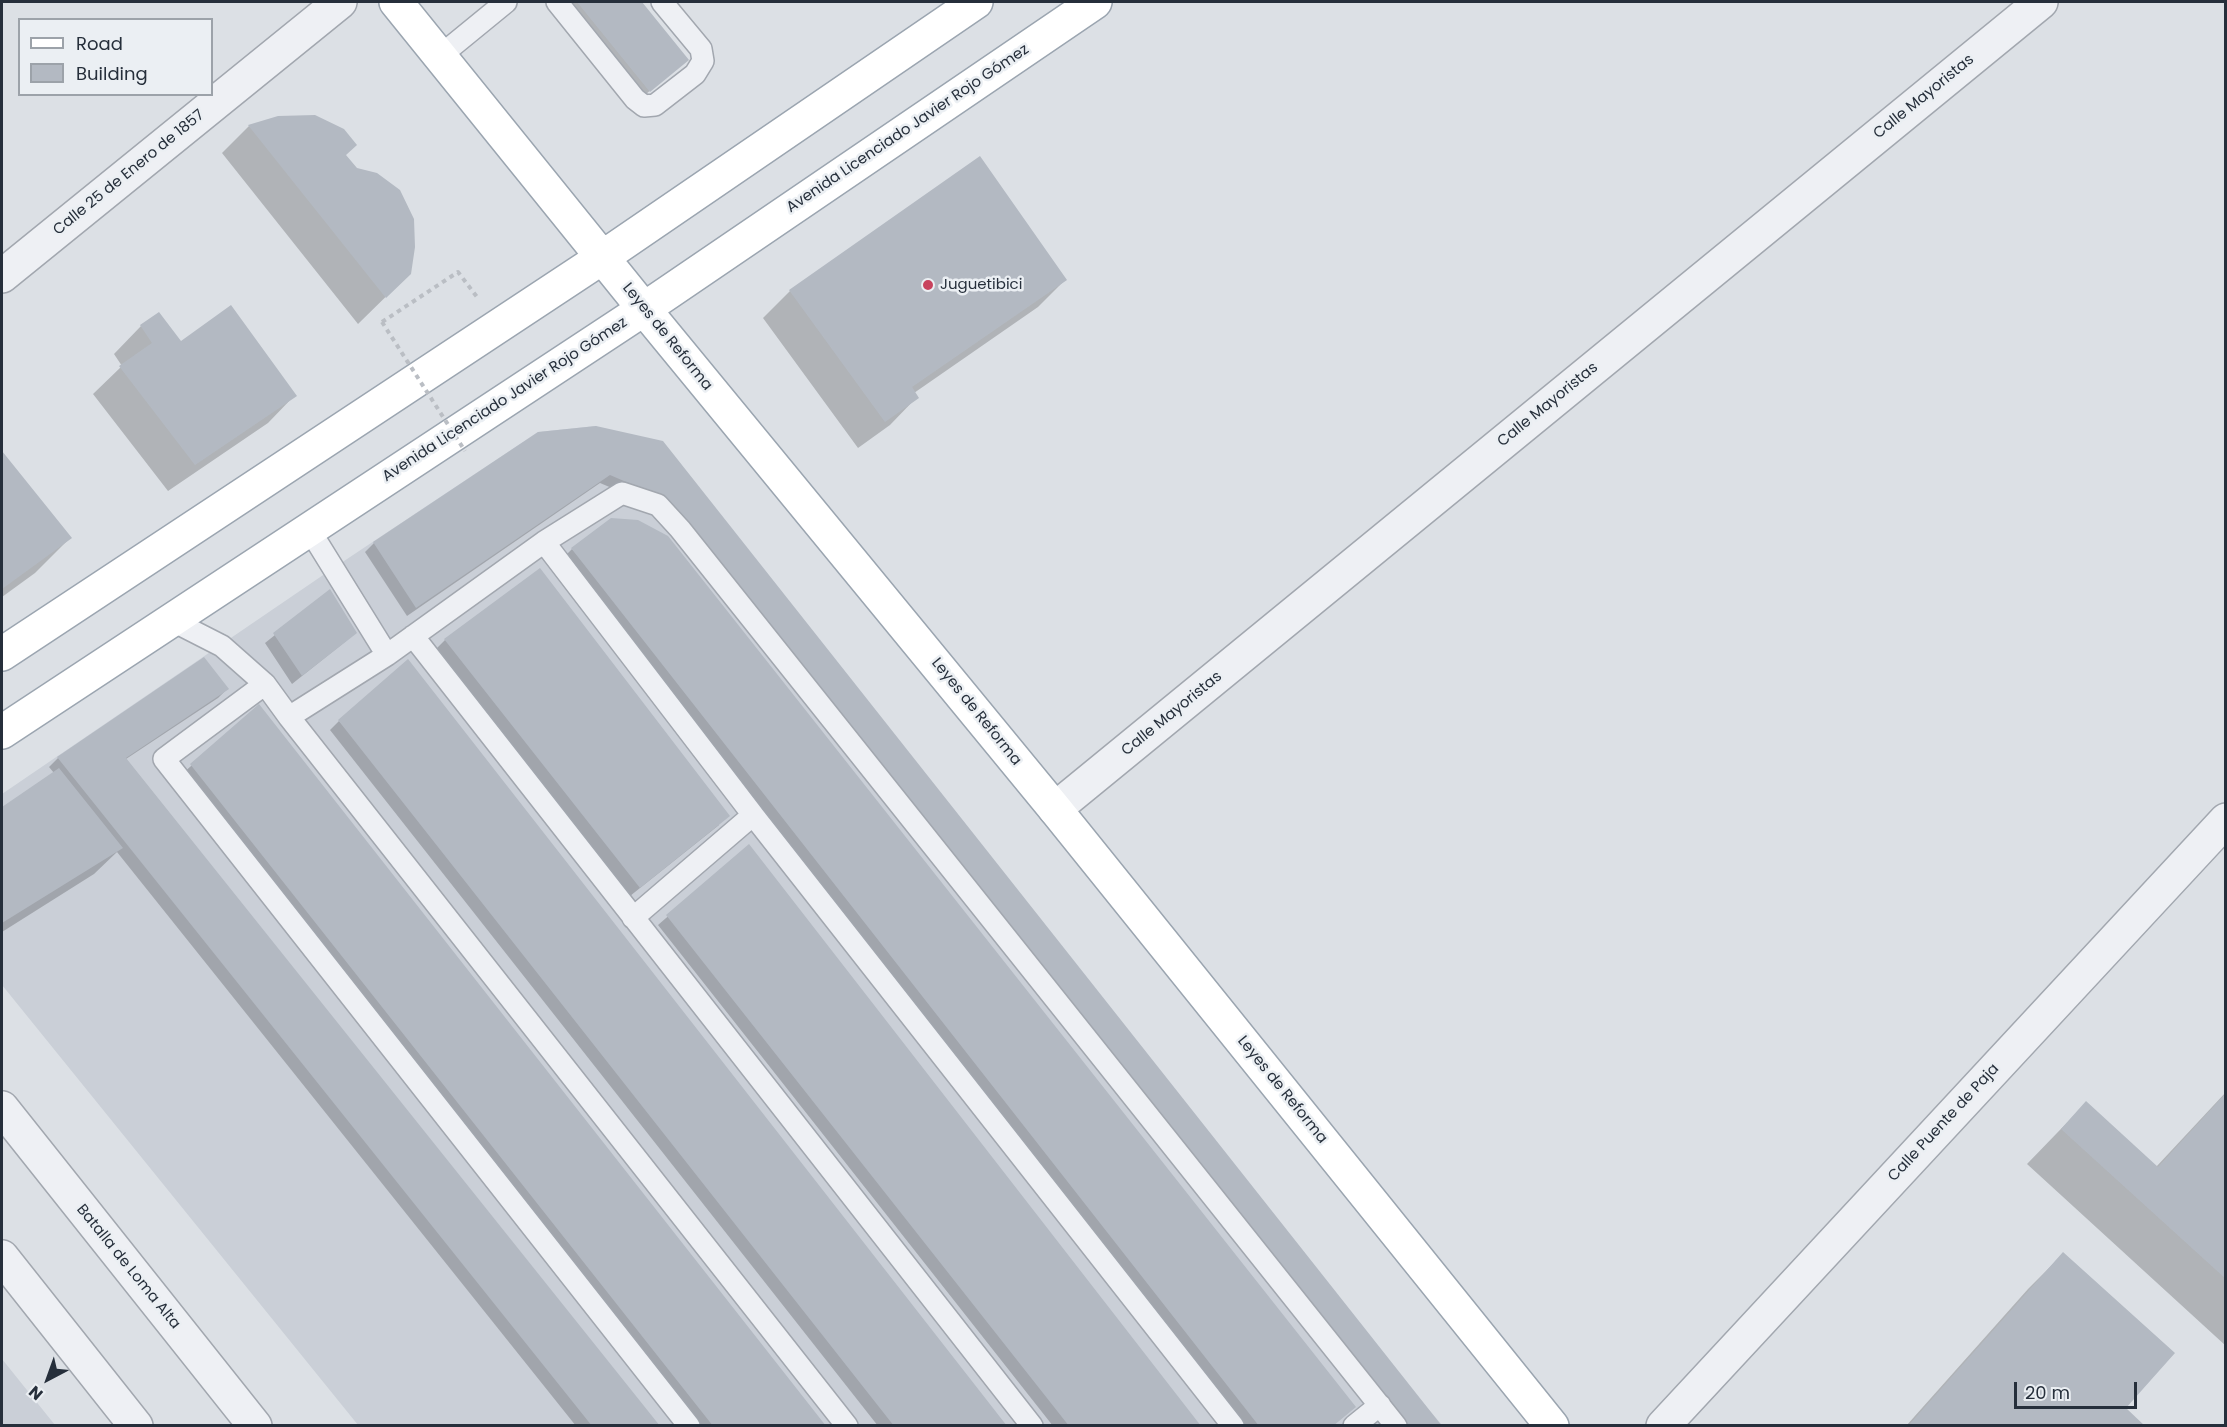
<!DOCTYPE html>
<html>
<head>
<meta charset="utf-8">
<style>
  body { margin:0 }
  #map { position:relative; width:2227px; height:1427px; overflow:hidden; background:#dce0e5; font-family:Poppins,sans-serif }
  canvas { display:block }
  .frame { position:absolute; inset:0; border:3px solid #262f3b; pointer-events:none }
  .legend { position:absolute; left:18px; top:18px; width:195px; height:78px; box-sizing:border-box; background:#ebeff3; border:2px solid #9ca2a9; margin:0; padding:8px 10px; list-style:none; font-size:18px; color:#262f3b }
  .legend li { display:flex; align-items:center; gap:12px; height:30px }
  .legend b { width:30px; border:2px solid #9ca2a9 }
  .north { position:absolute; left:18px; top:1349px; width:60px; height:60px; -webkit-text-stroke:4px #ebeff3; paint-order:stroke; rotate:221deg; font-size:16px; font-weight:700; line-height:24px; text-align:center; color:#262f3b }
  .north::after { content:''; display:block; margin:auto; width:21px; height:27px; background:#262f3b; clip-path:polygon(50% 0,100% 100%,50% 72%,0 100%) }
  .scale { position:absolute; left:2014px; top:1382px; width:123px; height:27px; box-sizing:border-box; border:3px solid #262f3b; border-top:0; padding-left:8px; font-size:18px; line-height:21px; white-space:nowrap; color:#262f3b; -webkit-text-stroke:4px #ebeff3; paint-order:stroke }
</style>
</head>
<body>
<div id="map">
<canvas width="2227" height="1427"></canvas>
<div class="frame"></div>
<ul class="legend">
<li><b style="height:8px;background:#fff"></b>Road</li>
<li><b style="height:16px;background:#b3b9c2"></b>Building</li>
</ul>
<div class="north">N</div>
<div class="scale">20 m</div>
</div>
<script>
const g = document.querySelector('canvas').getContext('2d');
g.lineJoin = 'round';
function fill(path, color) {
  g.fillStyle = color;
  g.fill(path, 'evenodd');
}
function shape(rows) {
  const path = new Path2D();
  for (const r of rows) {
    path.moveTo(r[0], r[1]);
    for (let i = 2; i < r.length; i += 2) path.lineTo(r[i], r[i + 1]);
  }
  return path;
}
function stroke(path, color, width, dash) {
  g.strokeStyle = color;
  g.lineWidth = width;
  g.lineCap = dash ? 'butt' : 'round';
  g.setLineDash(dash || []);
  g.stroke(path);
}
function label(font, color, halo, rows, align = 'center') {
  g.font = font + ' Poppins,sans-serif';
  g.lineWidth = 5;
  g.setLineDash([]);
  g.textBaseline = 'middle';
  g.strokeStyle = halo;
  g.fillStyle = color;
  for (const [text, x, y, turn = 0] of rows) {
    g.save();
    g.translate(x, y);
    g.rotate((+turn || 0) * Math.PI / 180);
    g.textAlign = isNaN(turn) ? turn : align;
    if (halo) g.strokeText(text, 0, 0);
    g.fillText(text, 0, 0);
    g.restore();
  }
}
const built = shape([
  [596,426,1442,1425,358,1425,2,985,2,794,332,569,538,432],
  [2,1359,55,1425,2,1425]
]);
const shadow = shape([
  [561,2,640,2,687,60,640,99],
  [249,126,344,155,409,274,358,324,222,153],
  [1065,280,1038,307,914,393,917,397,890,425,858,448,763,318,790,291],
  [141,326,180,343,295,395,268,423,168,491,93,394,122,366,114,354],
  [596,428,1440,1426,1392,1426,652,505,600,483,407,616,365,552,374,543],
  [2,454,70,538,35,573,2,597],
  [572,549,1333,1426,1243,1426,563,558],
  [540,570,719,825,630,896,436,649,445,640],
  [330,591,346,641,292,684,265,643],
  [204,659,227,689,218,698,126,759,658,1426,576,1426,117,852,94,874,2,932,2,809,54,773,49,767,58,758],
  [259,706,825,1426,697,1426,182,774],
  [339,721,1006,1426,878,1426,330,730],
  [749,846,1199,1426,1053,1426,658,925],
  [2226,1092,2226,1346,2027,1164,2086,1103,2156,1167],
  [2063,1254,2123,1408,2143,1426,1906,1426,2028,1289]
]);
const building = shape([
  [577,2,642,2,689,60,650,92],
  [315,115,344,129,357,145,346,155,357,168,377,173,400,190,414,219,415,247,411,274,386,298,248,125,278,116],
  [980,156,1067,280,912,387,919,398,885,422,789,290],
  [231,305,297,396,195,465,119,366,152,343,140,325,159,312,181,341],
  [596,426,663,441,1442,1426,1407,1426,661,497,610,475,416,608,373,542,538,432],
  [2,451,72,538,2,589],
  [611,518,638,520,668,536,1356,1407,1333,1426,1259,1426,571,548],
  [540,568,730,816,640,888,444,639],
  [330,589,357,633,302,676,273,633],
  [204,657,229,689,126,758,660,1426,592,1426,57,757],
  [408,659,1007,1426,894,1426,338,720],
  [259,704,826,1426,713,1426,190,764],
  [59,768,123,848,2,923,2,807],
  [749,844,1201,1426,1069,1426,666,915],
  [2226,1093,2226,1279,2061,1129,2086,1101,2158,1167],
  [2063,1252,2175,1353,2126,1408,2145,1426,1908,1426]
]);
const path = shape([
  [382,322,458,272,477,297]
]);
const service = shape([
  [557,2,635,99,644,106,655,105,695,74,703,61,701,49,662,2],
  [440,56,506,2],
  [544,542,622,493,658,505,680,529,1396,1426],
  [171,620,222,646,265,684,289,717,847,1426],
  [413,636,1032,1426],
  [387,655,544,542,753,815,633,918],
  [265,684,164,759,689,1426],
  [289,717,387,655,309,529],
  [753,815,1233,1426],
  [1354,1426,1380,1405]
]);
const minor = shape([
  [2,276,340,2],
  [1055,809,2041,2],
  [2,1108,255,1426],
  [2,1257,136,1426],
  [1663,1426,2226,820]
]);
const primary = shape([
  [396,2,644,309,1055,809,1552,1426],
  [2,654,603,257,976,2],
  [2,732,644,309,1095,2]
]);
const pathBridge = shape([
  [382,322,465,451]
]);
const markers = [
  [928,285,6,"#c8435e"]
];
const streetNames = [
  ["Calle Mayoristas",1924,97,-39],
  ["Avenida Licenciado Javier Rojo Gómez",908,129,-34],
  ["Calle 25 de Enero de 1857",129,173,-39],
  ["Leyes de Reforma",667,337,51],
  ["Avenida Licenciado Javier Rojo Gómez",505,400,-33],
  ["Calle Mayoristas",1548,405,-39],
  ["Leyes de Reforma",976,712,51],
  ["Calle Mayoristas",1172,714,-39],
  ["Leyes de Reforma",1282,1090,51],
  ["Calle Puente de Paja",1944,1123,-47],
  ["Batalla de Loma Alta",128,1267,51]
];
const poiNames = [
  ["Juguetibici",940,285]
];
fill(built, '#cacfd7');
fill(shadow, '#0003');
fill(building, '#b3b9c2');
stroke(service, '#a2a7af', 24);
stroke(minor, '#a2a7af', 36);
stroke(primary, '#9ba5b0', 36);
stroke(path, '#babec4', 4, [4.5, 4.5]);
stroke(service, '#eef0f4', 21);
stroke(minor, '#eef0f4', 33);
stroke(primary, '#fff', 33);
stroke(pathBridge, '#babec4', 4, [4.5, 4.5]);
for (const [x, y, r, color] of markers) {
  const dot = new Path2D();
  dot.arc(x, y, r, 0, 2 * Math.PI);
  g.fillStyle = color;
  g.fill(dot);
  stroke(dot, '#ebeff3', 2);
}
label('15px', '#262f3b', '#ebeff3', streetNames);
label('15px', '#262f3b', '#ebeff3', poiNames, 'left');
</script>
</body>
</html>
